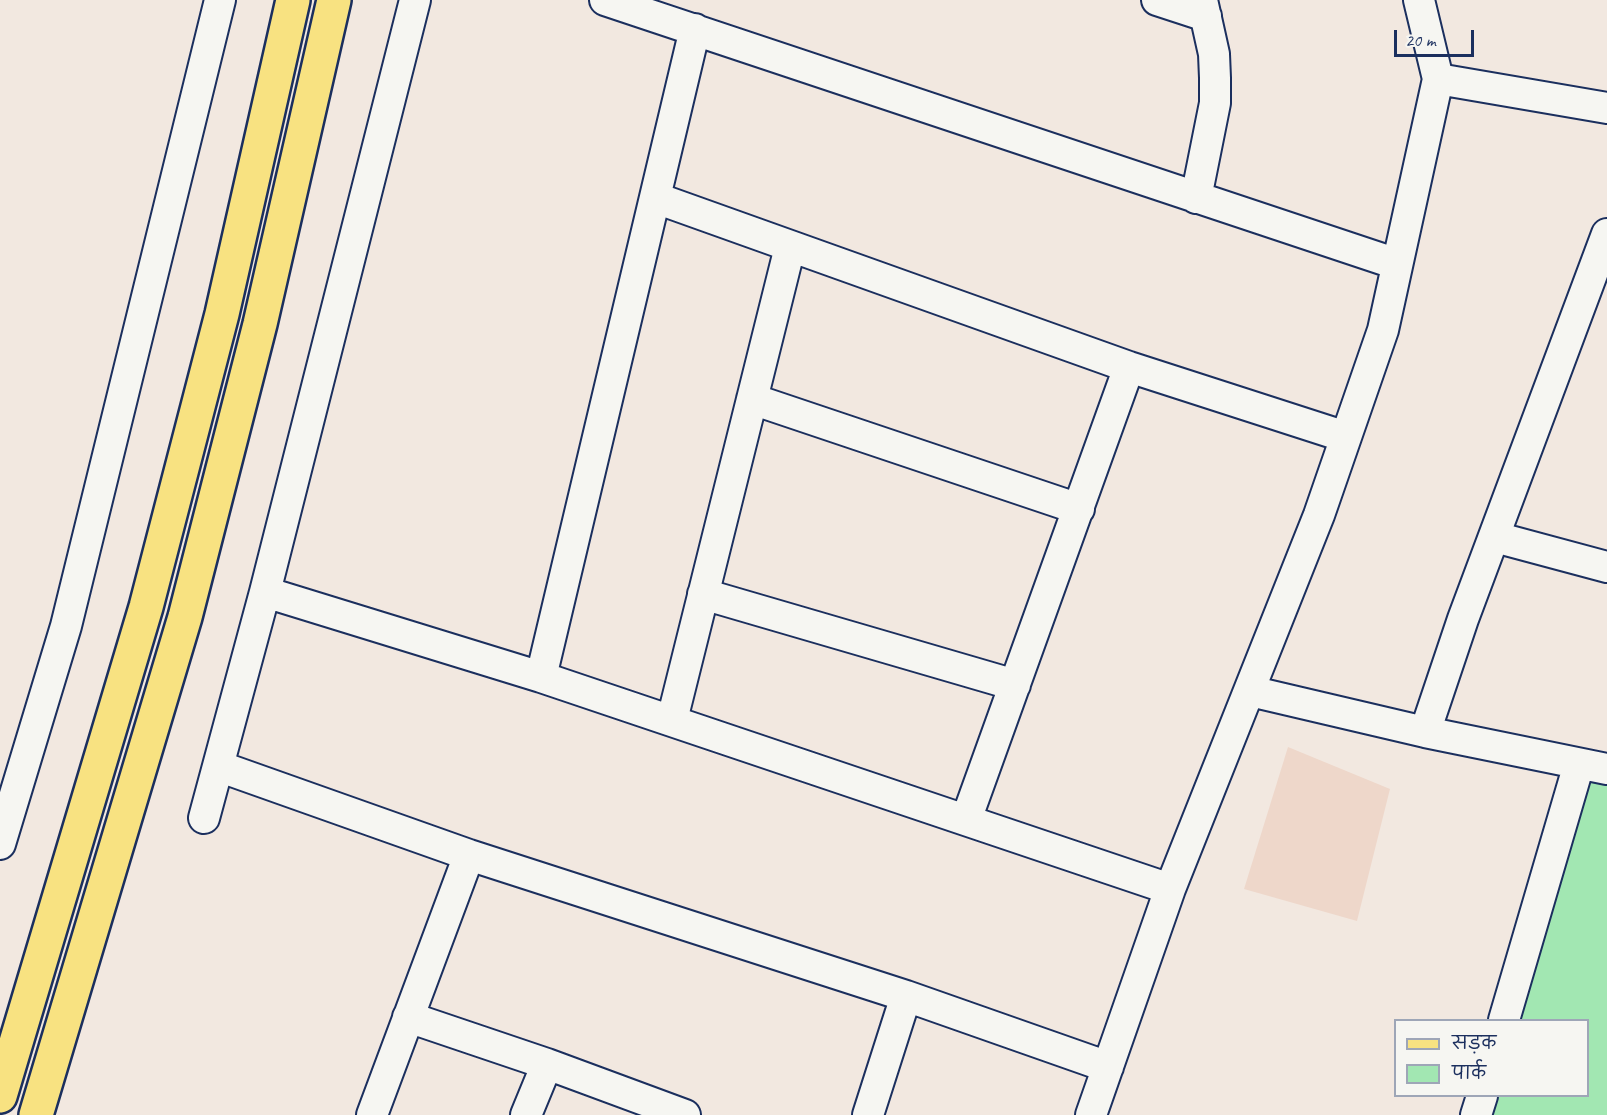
<!DOCTYPE html>
<html>
<head>
<meta charset="utf-8">
<style>
  body { margin:0 }
  #map { position:relative; width:1607px; height:1115px; overflow:hidden; background:#f2e8e0; font-family:Caveat,"Playpen Sans Deva",sans-serif }
  canvas { display:block }
  .legend { position:absolute; left:1394px; top:1019px; width:195px; height:78px; box-sizing:border-box; background:#f6f6f2; border:2px solid #9ea6b7; margin:0; padding:8px 10px; list-style:none; font-size:18px; color:#1b2f5e }
  .legend li { display:flex; align-items:center; gap:12px; height:30px }
  .legend b { width:30px; border:2px solid #9ea6b7 }
  .scale { position:absolute; left:1394px; top:30px; width:80px; height:27px; box-sizing:border-box; border:3px solid #1b2f5e; border-top:0; padding-left:8px; font-size:18px; line-height:21px; white-space:nowrap; color:#1b2f5e; -webkit-text-stroke:4px #f6f6f2; paint-order:stroke }
</style>
</head>
<body>
<div id="map">
<canvas width="1607" height="1115"></canvas>
<ul class="legend">
<li><b style="height:8px;background:#f8e281"></b>सड़क</li>
<li><b style="height:16px;background:#a2e7b2"></b>पार्क</li>
</ul>
<div class="scale">20 m</div>
</div>
<script>
const g = document.querySelector('canvas').getContext('2d');
g.lineJoin = 'round';
function fill(path, color) {
  g.fillStyle = color;
  g.fill(path, 'evenodd');
}
function shape(rows) {
  const path = new Path2D();
  for (const r of rows) {
    path.moveTo(r[0], r[1]);
    for (let i = 2; i < r.length; i += 2) path.lineTo(r[i], r[i + 1]);
  }
  return path;
}
function stroke(path, color, width, dash) {
  g.strokeStyle = color;
  g.lineWidth = width;
  g.lineCap = dash ? 'butt' : 'round';
  g.setLineDash(dash || []);
  g.stroke(path);
}
const built = shape([
  [1288,747,1390,789,1357,921,1244,889]
]);
const green = shape([
  [1579,764,1607,769,1607,1115,1477,1115,1482,1096,1588,1096,1588,1020,1504,1020]
]);
const minor = shape([
  [605,0,1397,264],
  [1157,0,1206,16],
  [1438,79,1607,108],
  [656,198,1129,367,1346,437],
  [1196,198,1215,103,1215,78,1214,54,1202,0],
  [752,399,1079,509],
  [1495,537,1607,567],
  [265,592,541,677,1170,889],
  [703,594,1015,685],
  [541,677,695,29],
  [1250,691,1425,732,1607,769],
  [672,720,790,247],
  [1425,732,1463,619,1607,234],
  [218,766,469,855,906,996,1108,1067],
  [204,818,265,592,415,0],
  [966,820,1129,367],
  [0,844,66,626,220,0],
  [408,1017,547,1064,685,1115],
  [1504,1020,1579,764],
  [372,1115,469,855],
  [526,1115,547,1064],
  [868,1115,906,996],
  [1091,1115,1170,889,1319,515,1383,330,1438,79,1419,0],
  [1476,1115,1482,1096]
]);
const major = shape([
  [0,1096,146,607,222,314,293,0],
  [36,1115,185,617,260,324,334,0]
]);
fill(built, '#eed7ca');
fill(green, '#a2e7b2');
stroke(minor, '#1b2f5e', 34);
stroke(major, '#1b2f5e', 38);
stroke(minor, '#f6f6f2', 30);
stroke(major, '#f8e281', 33);
</script>
</body>
</html>
